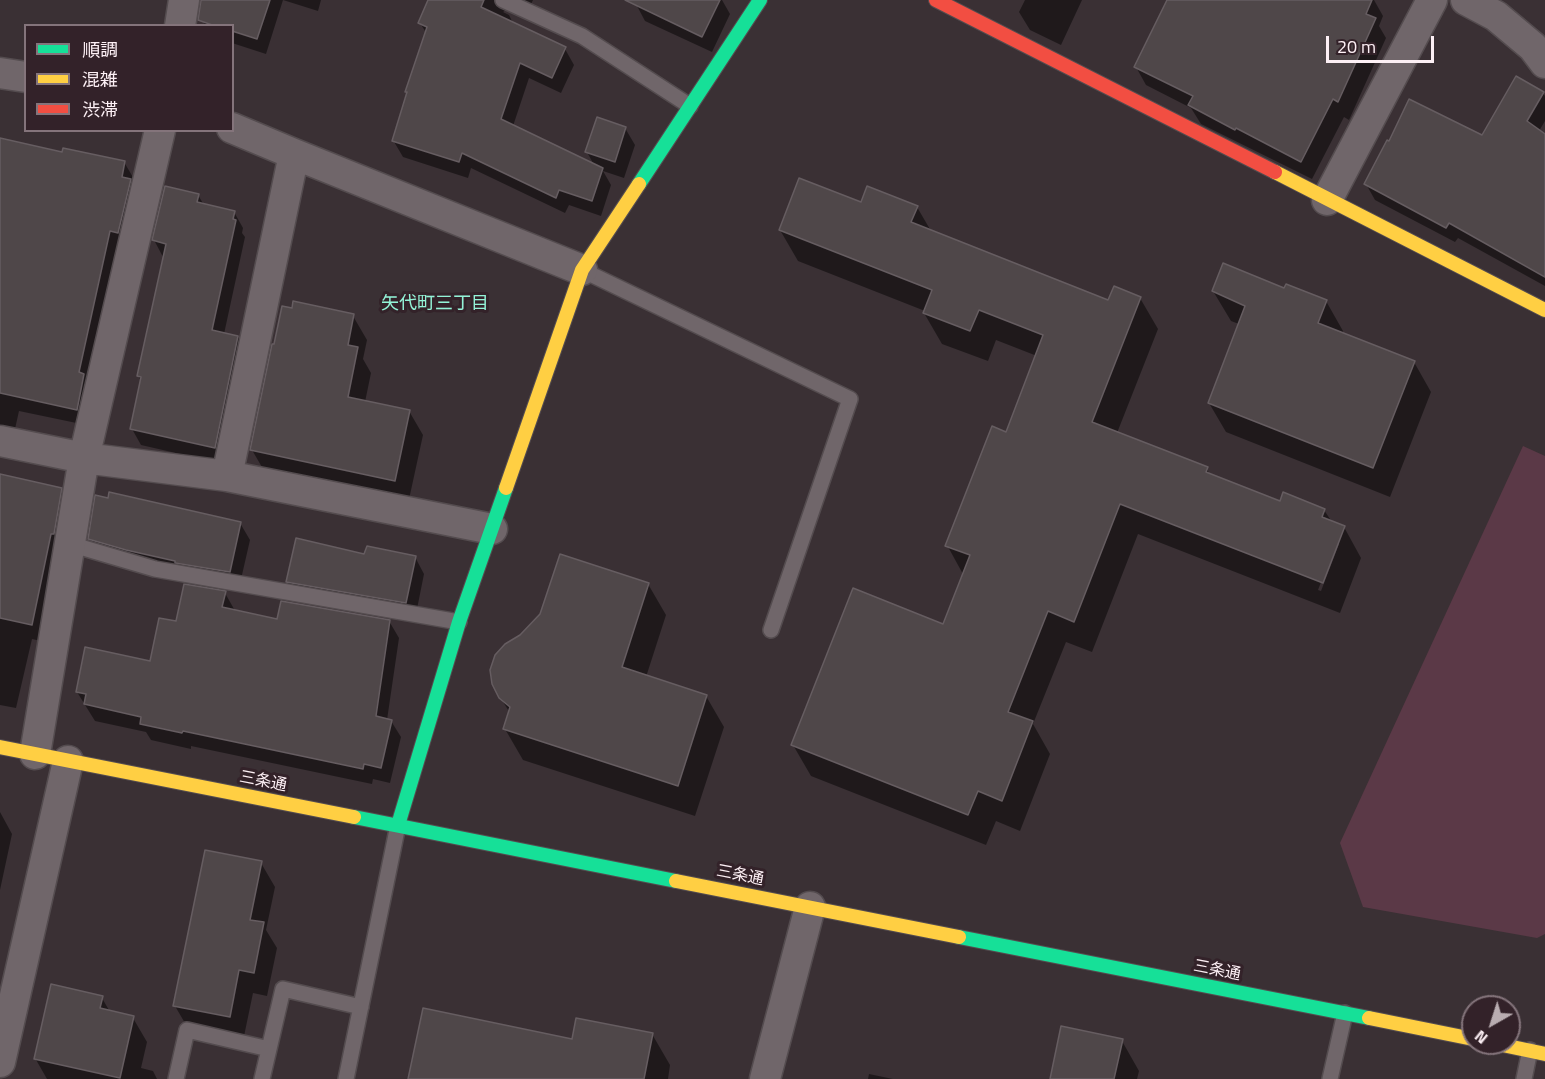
<!DOCTYPE html>
<html>
<head>
<meta charset="utf-8">
<style>
  body { margin:0 }
  #map { position:relative; width:1545px; height:1079px; overflow:hidden; background:#3a3034; font-family:"Titillium Web","Noto Sans JP",sans-serif }
  canvas { display:block }
  .legend { position:absolute; left:24px; top:24px; width:210px; height:108px; box-sizing:border-box; background:#332229; border:2px solid #84747b; margin:0; padding:8px 10px; list-style:none; font-size:18px; color:#fdf0f5 }
  .legend li { display:flex; align-items:center; gap:12px; height:30px }
  .legend b { width:30px; border:2px solid #84747b }
  .north { position:absolute; left:1461px; top:995px; width:60px; height:60px; box-sizing:border-box; background:#332229; border:2px solid #84747b; border-radius:50%; rotate:219deg; font-size:16px; font-weight:700; line-height:24px; text-align:center; color:#fdf0f5 }
  .north::after { content:''; display:block; margin:auto; width:21px; height:27px; background:#b9adb1; clip-path:polygon(50% 0,100% 100%,50% 72%,0 100%) }
  .scale { position:absolute; left:1326px; top:36px; width:108px; height:27px; box-sizing:border-box; border:3px solid #fdf0f5; border-top:0; padding-left:8px; font-size:18px; line-height:21px; white-space:nowrap; color:#fdf0f5; -webkit-text-stroke:4px #332229; paint-order:stroke }
</style>
</head>
<body>
<div id="map">
<canvas width="1545" height="1079"></canvas>
<ul class="legend">
<li><b style="height:8px;background:#16e098"></b>順調</li>
<li><b style="height:8px;background:#ffcf43"></b>混雑</li>
<li><b style="height:8px;background:#f24e42"></b>渋滞</li>
</ul>
<div class="north">N</div>
<div class="scale">20 m</div>
</div>
<script>
const g = document.querySelector('canvas').getContext('2d');
g.lineJoin = 'round';
function fill(path, color) {
  g.fillStyle = color;
  g.fill(path, 'evenodd');
}
function shape(rows) {
  const path = new Path2D();
  for (const r of rows) {
    path.moveTo(r[0], r[1]);
    for (let i = 2; i < r.length; i += 2) path.lineTo(r[i], r[i + 1]);
  }
  return path;
}
function stroke(path, color, width, dash) {
  g.strokeStyle = color;
  g.lineWidth = width;
  g.lineCap = dash ? 'butt' : 'round';
  g.setLineDash(dash || []);
  g.stroke(path);
}
function label(font, color, halo, rows, align = 'center') {
  g.font = font + ' "Titillium Web","Noto Sans JP",sans-serif';
  g.lineWidth = 6;
  g.setLineDash([]);
  g.textBaseline = 'middle';
  g.strokeStyle = halo;
  g.fillStyle = color;
  for (const [text, x, y, turn = 0] of rows) {
    g.save();
    g.translate(x, y);
    g.rotate((+turn || 0) * Math.PI / 180);
    g.textAlign = isNaN(turn) ? turn : align;
    if (halo) g.strokeText(text, 0, 0);
    g.fillText(text, 0, 0);
    g.restore();
  }
}
const green = shape([
  [1523,446,1545,456,1545,934,1537,938,1363,907,1340,843]
]);
const shadow = shape([
  [210,0,321,0,318,11,283,0,266,54,232,43,232,26,206,26,203,21],
  [430,0,533,0,527,12,511,6,503,12,509,15,514,25,565,49,574,65,561,93,529,78,513,126,594,165,587,152,625,128,635,145,624,178,603,171,611,185,601,216,569,205,565,213,471,168,468,178,403,157,393,140,427,34,420,23],
  [637,0,722,0,730,14,712,52,645,21,636,4],
  [1025,0,1082,0,1061,45,1030,30,1019,12],
  [1169,0,1374,0,1383,16,1379,26,1386,38,1349,120,1344,117,1312,179,1201,124,1191,108,1146,85,1136,67],
  [1517,78,1543,93,1545,96,1545,121,1539,131,1545,136,1545,286,1458,238,1455,242,1375,200,1366,184,1483,137],
  [0,139,63,153,124,162,134,179,86,425,19,411,15,429,0,425],
  [198,195,204,205,234,212,243,228,242,233,245,237,224,334,238,337,247,354,224,464,141,445,132,429,142,382,138,376,165,257,163,257,154,240],
  [862,204,917,207,931,231,1109,302,1140,298,1158,329,1117,433,1207,469,1210,475,1281,503,1324,510,1332,522,1344,527,1361,558,1340,613,1138,534,1092,652,1066,642,1033,724,1050,754,1020,831,996,821,986,845,811,776,793,745,944,626,964,576,947,545,1007,433,1037,356,996,340,988,361,942,344,924,313,925,311,798,261,780,230],
  [1337,541,1339,544,1321,591,1318,590],
  [1285,290,1326,301,1343,331,1342,334,1414,362,1431,392,1390,497,1226,432,1209,403,1239,324,1231,321,1213,291],
  [353,316,367,340,363,359,371,373,365,402,409,411,423,435,408,504,266,474,252,450],
  [0,476,61,489,70,506,41,641,32,639,16,708,0,705],
  [240,523,250,540,239,588,99,555,90,539],
  [366,556,415,557,424,574,415,619,297,598,287,582],
  [648,584,666,615,646,677,706,696,724,727,695,816,523,760,505,729,510,713,500,697],
  [225,593,234,609,234,611,278,621,389,621,399,638,387,720,391,721,401,737,390,783,373,779,372,784,191,746,191,749,151,740,146,732,95,721,77,692,151,663,177,623],
  [0,812,12,834,0,890],
  [261,863,275,887,266,930,277,948,267,996,253,993,243,1041,189,1030,175,1006],
  [102,998,110,1012,133,1018,147,1042,141,1068,153,1071,157,1079,47,1079,35,1058],
  [652,1034,670,1065,668,1079,410,1079,573,1040],
  [1122,1041,1139,1071,1137,1079,1051,1079],
  [869,1074,893,1079,868,1079]
]);
const building = shape([
  [201,0,270,0,257,39,232,31,232,26,215,26,198,20,201,0],
  [428,0,484,0,481,7,566,47,552,78,520,63,501,119,603,168,592,201,559,190,556,198,462,153,459,162,392,141,407,92,405,92,427,27,418,23,428,0],
  [625,0,720,0,702,37,625,0],
  [1167,0,1372,0,1366,14,1376,18,1338,102,1333,99,1301,162,1236,128,1235,130,1188,105,1193,96,1134,67,1167,0],
  [1516,76,1544,92,1527,121,1545,134,1545,277,1449,223,1446,228,1364,184,1387,140,1389,141,1409,99,1482,135,1516,76],
  [597,117,626,127,615,162,585,152,597,117],
  [0,138,62,152,63,148,125,161,122,177,131,179,118,233,110,231,79,372,84,374,77,410,0,393,0,138],
  [799,178,861,202,867,186,918,206,911,222,1108,300,1114,286,1141,297,1092,422,1208,467,1206,472,1280,501,1283,492,1325,509,1322,517,1345,526,1323,583,1120,504,1074,622,1048,611,1008,712,1033,721,1002,801,978,791,968,815,791,745,853,588,943,624,970,555,945,546,992,426,1006,432,1043,335,979,310,970,331,923,313,932,290,779,230,799,178],
  [165,186,199,194,197,202,235,211,233,219,236,220,212,330,238,336,215,448,130,429,141,377,137,376,166,244,152,240,165,186],
  [1223,263,1284,288,1286,284,1327,300,1318,323,1415,361,1373,468,1208,403,1245,306,1212,291,1223,263],
  [293,301,354,314,348,345,358,347,348,397,410,410,395,481,250,450,272,344,274,344,282,306,292,308,293,301],
  [0,474,62,488,54,534,51,534,32,625,0,618,0,474],
  [109,492,241,522,230,572,175,563,175,561,126,550,88,539,95,495,108,498,109,492],
  [296,538,364,554,367,546,416,556,406,603,286,582,296,538],
  [560,554,649,583,622,667,707,695,678,786,503,729,510,707,499,698,492,684,490,670,495,655,505,644,520,635,540,614,560,554],
  [184,584,226,591,222,607,277,619,281,601,390,620,376,716,392,720,381,768,364,764,363,769,183,731,182,733,140,724,141,717,84,704,86,694,76,692,85,647,150,661,159,618,176,621,184,584],
  [205,850,262,861,250,920,264,922,254,973,239,970,230,1017,173,1006,205,850],
  [51,984,103,996,100,1008,134,1016,120,1078,34,1059,51,984],
  [423,1008,572,1039,576,1018,653,1033,644,1079,408,1079,423,1008],
  [1061,1026,1123,1039,1114,1079,1050,1079,1061,1026]
]);
const lane = shape([
  [503,0,582,36,690,106],
  [582,270,850,399,771,630],
  [70,544,155,569,459,622],
  [176,1079,187,1030,269,1049],
  [262,1079,283,989,361,1007],
  [346,1079,398,825],
  [1330,1079,1345,1013],
  [1524,1079,1530,1050]
]);
const street = shape([
  [1466,0,1496,16,1533,47,1545,63],
  [180,26,184,0],
  [0,73,26,77],
  [232,128,294,154,582,270],
  [1327,200,1432,0],
  [0,441,84,458,227,476,492,529],
  [227,476,294,154],
  [35,754,84,458,160,130],
  [0,1062,68,761],
  [765,1079,810,907]
]);
const fast = shape([
  [639,184,760,0],
  [354,817,676,881],
  [398,825,459,622,506,488],
  [959,937,1369,1018]
]);
const slow = shape([
  [1275,172,1545,310],
  [506,488,582,270,639,184],
  [0,747,354,817],
  [676,881,959,937],
  [1369,1018,1473,1039],
  [1493,1043,1545,1054]
]);
const jam = shape([
  [936,0,1275,172]
]);
const streetNames = [
  ["三条通",263,782,11],
  ["三条通",740,876,11],
  ["三条通",1217,971,11]
];
const neighbourhoodNames = [
  ["矢代町三丁目",435,305]
];
fill(green, '#5b3947');
fill(shadow, '#0007');
fill(building, '#4f4749');
stroke(building, '#665d61', 1.5);
stroke(lane, '#544c4f', 18);
stroke(street, '#544c4f', 33);
stroke(fast, '#544c4f', 16);
stroke(slow, '#544c4f', 16);
stroke(jam, '#544c4f', 16);
stroke(lane, '#70666a', 15);
stroke(street, '#70666a', 30);
stroke(fast, '#16e098', 14);
stroke(slow, '#ffcf43', 14);
stroke(jam, '#f24e42', 14);
label('16px', '#fdf0f5', '#332229', streetNames);
label('18px', '#93f3d7', '#332229', neighbourhoodNames);
</script>
</body>
</html>
